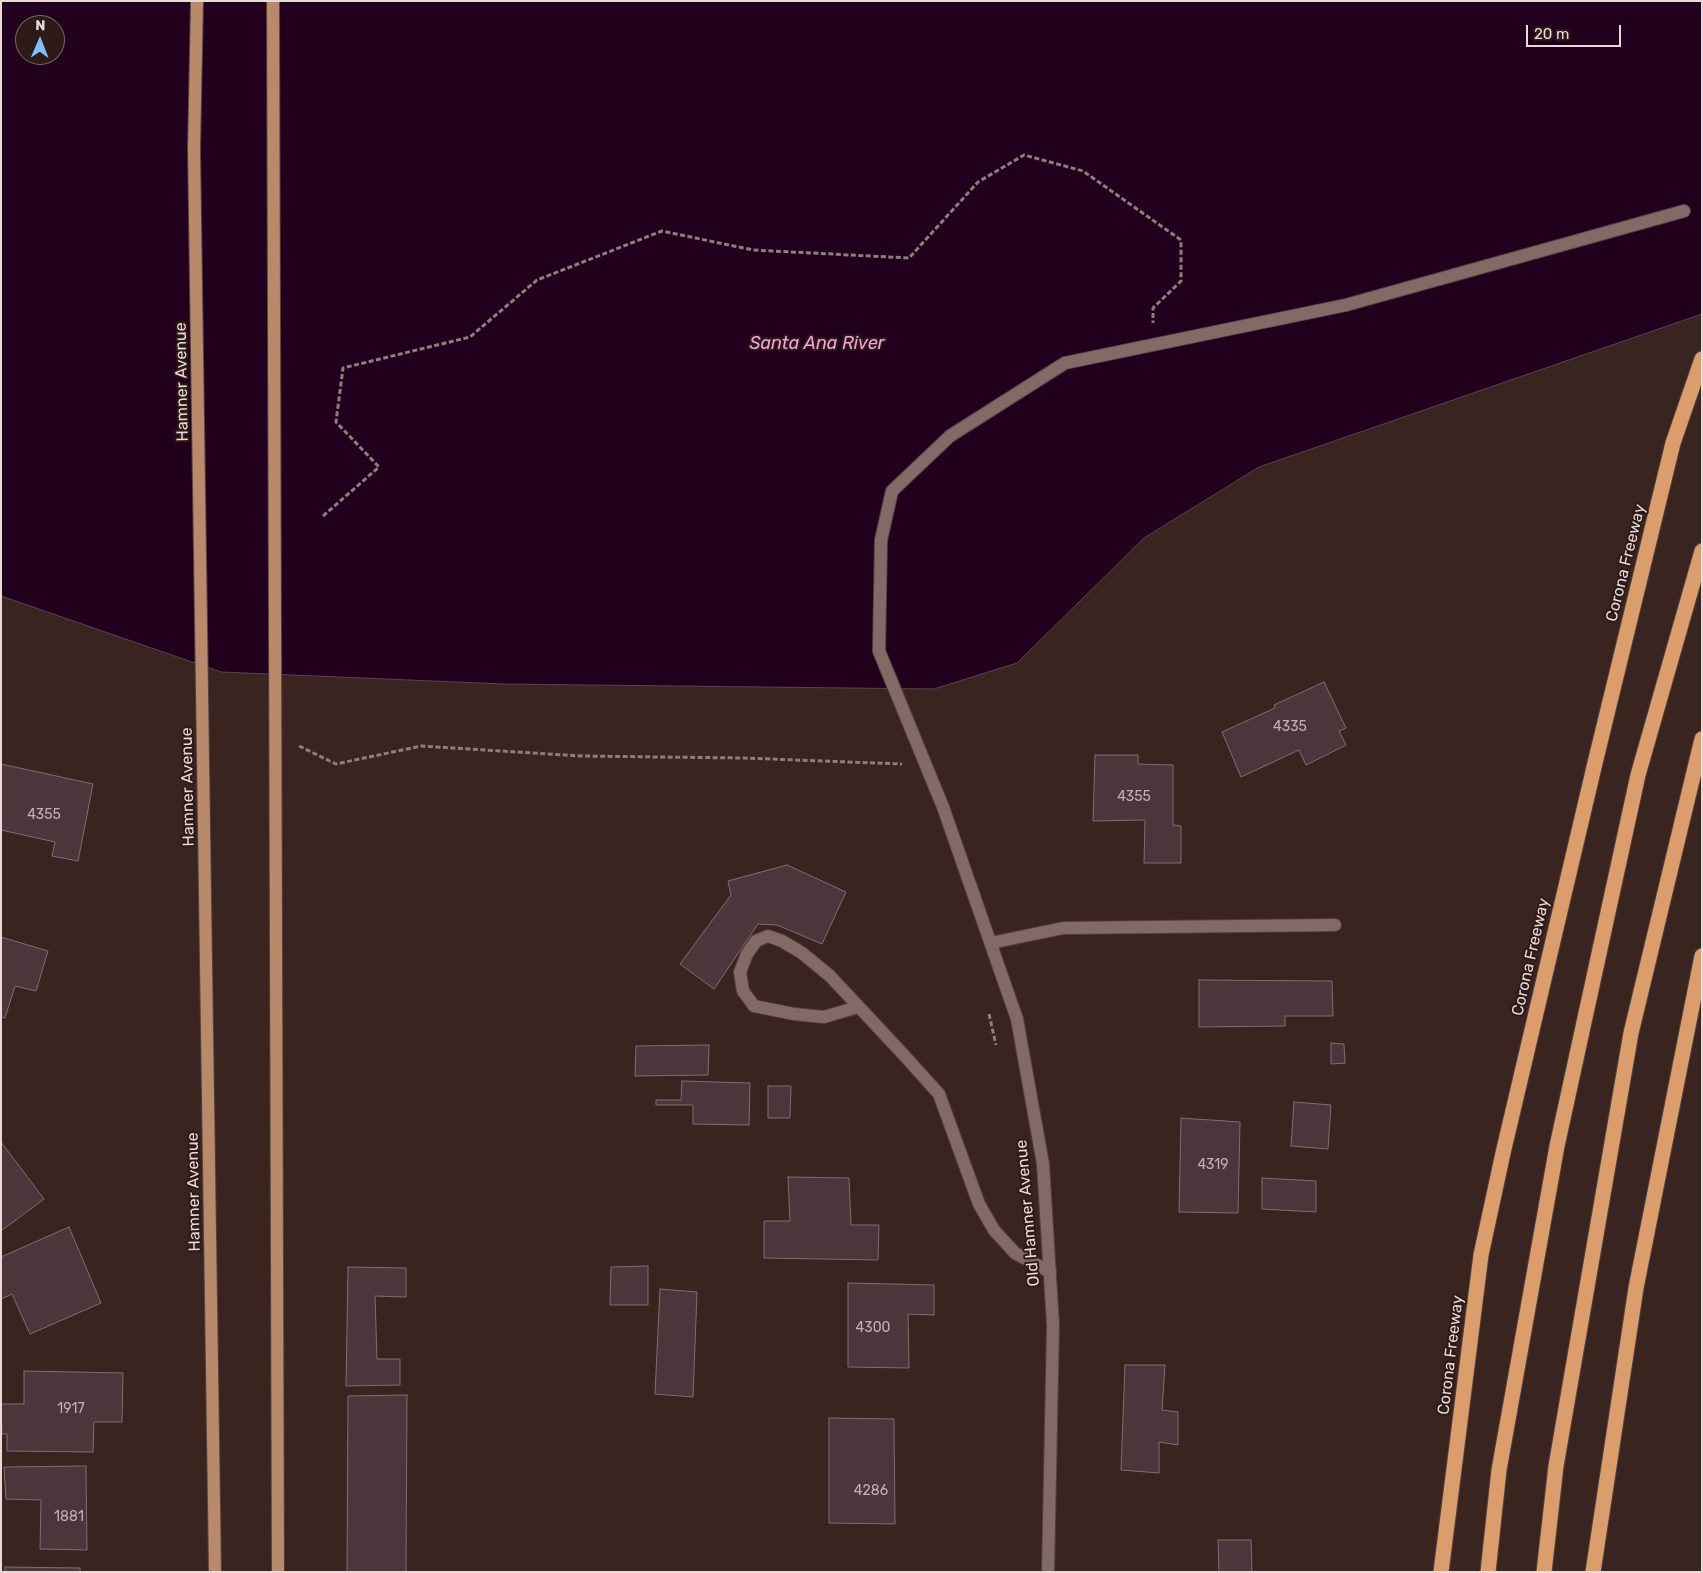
<!DOCTYPE html>
<html>
<head>
<meta charset="utf-8">
<style>
  body { margin:0 }
  #map { position:relative; width:1703px; height:1573px; overflow:hidden; background:#392420; font-family:Rubik,sans-serif }
  canvas { display:block }
  .frame { position:absolute; inset:0; border:2px solid #e9dad7; pointer-events:none }
  .north { position:absolute; left:15px; top:15px; width:50px; height:50px; box-sizing:border-box; background:#2e1a17; border:1px solid #796764; border-radius:50%; rotate:1deg; font-size:14px; font-weight:700; line-height:20px; text-align:center; color:#e9dad7 }
  .north::after { content:''; display:block; margin:auto; width:18px; height:22px; background:#82bcfa; clip-path:polygon(50% 0,100% 100%,50% 72%,0 100%) }
  .scale { position:absolute; left:1526px; top:25px; width:95px; height:22px; box-sizing:border-box; border:2px solid #e9dad7; border-top:0; padding-left:6px; font-size:15px; line-height:18px; white-space:nowrap; color:#e9dad7; -webkit-text-stroke:4px #2e1a17; paint-order:stroke }
</style>
</head>
<body>
<div id="map">
<canvas width="1703" height="1573"></canvas>
<div class="frame"></div>
<div class="north">N</div>
<div class="scale">20 m</div>
</div>
<script>
const g = document.querySelector('canvas').getContext('2d');
g.lineJoin = 'round';
function fill(path, color) {
  g.fillStyle = color;
  g.fill(path, 'evenodd');
}
function shape(rows) {
  const path = new Path2D();
  for (const r of rows) {
    path.moveTo(r[0], r[1]);
    for (let i = 2; i < r.length; i += 2) path.lineTo(r[i], r[i + 1]);
  }
  return path;
}
function stroke(path, color, width, dash) {
  g.strokeStyle = color;
  g.lineWidth = width;
  g.lineCap = dash ? 'butt' : 'round';
  g.setLineDash(dash || []);
  g.stroke(path);
}
function label(font, color, halo, rows, align = 'center') {
  g.font = font + ' Rubik,sans-serif';
  g.lineWidth = 4;
  g.setLineDash([]);
  g.textBaseline = 'middle';
  g.strokeStyle = halo;
  g.fillStyle = color;
  for (const [text, x, y, turn = 0] of rows) {
    g.save();
    g.translate(x, y);
    g.rotate((+turn || 0) * Math.PI / 180);
    g.textAlign = isNaN(turn) ? turn : align;
    if (halo) g.strokeText(text, 0, 0);
    g.fillText(text, 0, 0);
    g.restore();
  }
}
const water = shape([
  [1,1,1702,1,1702,314,1259,467,1144,538,1017,663,934,689,503,684,221,672,1,596,1,1],
  [25,25,55,25,55,55,25,55,25,25]
]);
const building = shape([
  [1324,682,1346,728,1339,731,1346,745,1306,765,1299,750,1241,777,1222,732,1275,708,1274,705,1324,682],
  [1095,755,1138,755,1138,764,1173,765,1173,825,1181,826,1181,863,1144,863,1145,820,1093,821,1095,755],
  [1,764,93,784,78,861,52,856,55,842,1,830,1,764],
  [787,865,846,892,822,944,777,925,758,924,714,989,680,964,731,895,728,881,787,865],
  [1,937,48,951,36,991,15,986,5,1018,1,1017,1,937],
  [1199,980,1332,981,1333,1016,1285,1016,1285,1026,1199,1027,1199,980],
  [1331,1043,1344,1044,1345,1063,1331,1064,1331,1043],
  [709,1045,708,1075,635,1076,636,1046,709,1045],
  [682,1081,750,1083,749,1125,693,1124,693,1105,656,1105,656,1100,681,1100,682,1081],
  [768,1086,791,1086,790,1118,768,1118,768,1086],
  [1294,1102,1331,1105,1328,1149,1291,1146,1294,1102],
  [1181,1118,1240,1122,1238,1213,1179,1212,1181,1118],
  [1,1142,44,1199,1,1231,1,1142],
  [788,1177,849,1178,851,1225,879,1225,878,1260,764,1258,764,1221,790,1221,788,1177],
  [1262,1178,1316,1181,1316,1212,1262,1209,1262,1178],
  [69,1227,101,1303,30,1334,12,1294,1,1299,1,1257,69,1227],
  [648,1266,648,1305,610,1305,611,1267,648,1266],
  [348,1267,406,1268,406,1297,375,1296,377,1359,400,1359,400,1385,346,1386,348,1267],
  [848,1283,934,1285,934,1315,908,1314,909,1368,848,1367,848,1283],
  [660,1289,697,1292,693,1397,655,1394,660,1289],
  [1125,1365,1165,1365,1162,1410,1178,1412,1178,1445,1159,1442,1159,1473,1121,1470,1125,1365],
  [24,1371,123,1373,122,1422,94,1422,93,1452,7,1451,7,1434,2,1434,1,1404,24,1404,24,1371],
  [407,1395,406,1572,347,1572,348,1396,407,1395],
  [829,1418,894,1419,895,1524,829,1523,829,1418],
  [86,1466,87,1550,40,1549,41,1500,6,1499,4,1467,86,1466],
  [1218,1540,1251,1540,1252,1572,1219,1572,1218,1540],
  [5,1567,80,1568,80,1572,5,1572,5,1567]
]);
const path = shape([
  [323,516,379,467,336,422,343,368,470,337,537,280,662,231,753,250,909,258,978,182,1024,155,1083,171,1181,240,1181,281,1153,308,1153,323],
  [299,746,336,764,421,746,581,756,743,758,902,764],
  [989,1014,996,1045]
]);
const service = shape([
  [943,807,879,651,881,540,892,491,950,436,1065,363,1346,305,1684,211],
  [858,1007,824,1017,794,1014,754,1006,743,991,740,972,747,954,756,941,768,936,782,941,802,953,830,976,902,1053,939,1094,979,1204,994,1230,1015,1253,1050,1272]
]);
const minor = shape([
  [943,807,1017,1019,1043,1164,1053,1325,1048,1572],
  [991,943,1063,928,1335,925]
]);
const primary = shape([
  [197,1,194,149,215,1572],
  [273,1,278,1572]
]);
const motorway = shape([
  [1441,1572,1481,1255,1503,1153,1595,763,1673,443,1702,359],
  [1488,1572,1499,1470,1557,1146,1638,775,1702,551],
  [1544,1572,1556,1466,1631,1033,1702,739],
  [1593,1572,1636,1288,1702,956]
]);
const numberNames = [
  ["4335",1290,727],
  ["4355",1134,797],
  ["4355",44,815],
  ["4319",1213,1165],
  ["4300",873,1328],
  ["1917",71,1409],
  ["4286",871,1491],
  ["1881",69,1517]
];
const streetNames = [
  ["Hamner Avenue",182,382,-91],
  ["Corona Freeway",1626,563,-76],
  ["Hamner Avenue",188,787,-91],
  ["Corona Freeway",1531,957,-77],
  ["Hamner Avenue",194,1192,-91],
  ["Old Hamner Avenue",1028,1213,-95],
  ["Corona Freeway",1451,1355,-83]
];
const waterNames = [
  ["Santa Ana River",817,344]
];
fill(water, '#22001d');
stroke(water, '#5e4155', 1);
fill(building, '#4c353b');
stroke(building, '#856c72', 1);
stroke(service, '#54423f', 14);
stroke(minor, '#54423f', 14);
stroke(primary, '#54423f', 14);
stroke(motorway, '#54423f', 17);
stroke(path, '#8f7d79', 3, [5, 2.5]);
stroke(service, '#836a66', 12);
stroke(minor, '#836a66', 12);
stroke(primary, '#b8896a', 12);
stroke(motorway, '#dc9d6d', 15);
label('14px', '#c2b1b0', null, numberNames);
label('16px', '#e9dad7', '#2e1a17', streetNames);
label('italic 18px', '#f4a0e3', '#2e1a17', waterNames);
</script>
</body>
</html>
